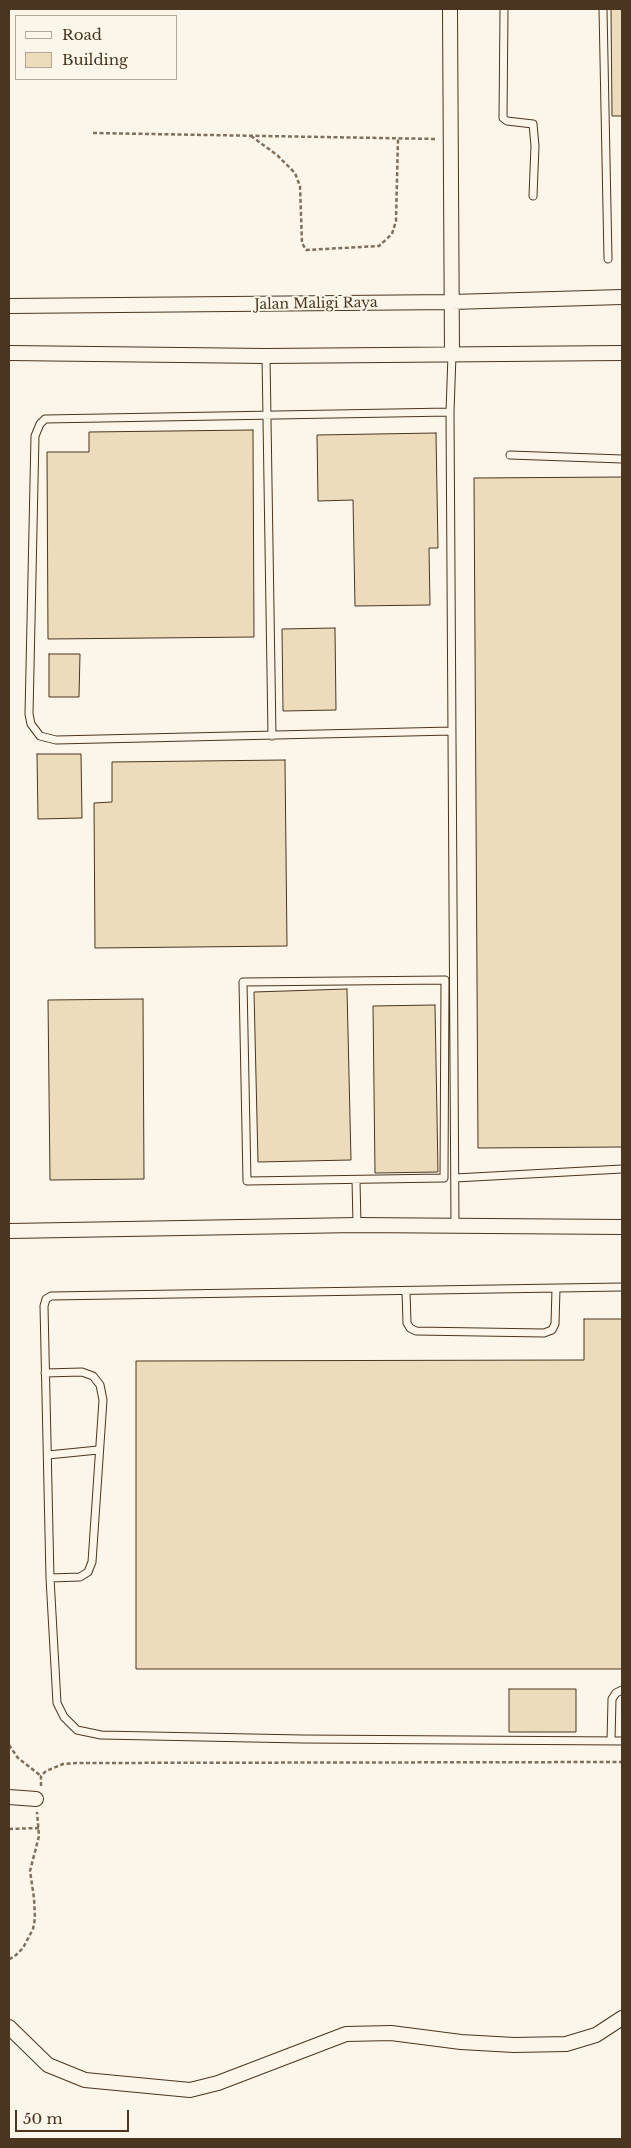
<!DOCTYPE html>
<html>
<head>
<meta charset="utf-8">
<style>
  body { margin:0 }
  #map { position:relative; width:631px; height:2148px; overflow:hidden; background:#fbf6e9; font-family:"Libre Baskerville",serif }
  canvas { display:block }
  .frame { position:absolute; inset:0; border:10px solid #4a3520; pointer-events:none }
  .legend { position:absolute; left:15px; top:15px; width:162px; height:65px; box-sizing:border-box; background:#fbf6e9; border:1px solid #b4a999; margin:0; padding:6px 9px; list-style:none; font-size:15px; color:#4a3520 }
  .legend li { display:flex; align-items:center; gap:10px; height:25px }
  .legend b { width:25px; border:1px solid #b4a999 }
  .scale { position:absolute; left:15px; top:2110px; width:114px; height:22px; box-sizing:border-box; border:2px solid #4a3520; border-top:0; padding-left:6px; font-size:15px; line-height:18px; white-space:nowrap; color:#4a3520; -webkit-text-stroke:4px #fbf6e9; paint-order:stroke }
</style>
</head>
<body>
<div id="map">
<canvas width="631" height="2148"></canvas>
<div class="frame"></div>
<ul class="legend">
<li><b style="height:6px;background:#fbf6e9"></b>Road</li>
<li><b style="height:14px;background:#ecdcbc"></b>Building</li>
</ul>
<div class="scale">50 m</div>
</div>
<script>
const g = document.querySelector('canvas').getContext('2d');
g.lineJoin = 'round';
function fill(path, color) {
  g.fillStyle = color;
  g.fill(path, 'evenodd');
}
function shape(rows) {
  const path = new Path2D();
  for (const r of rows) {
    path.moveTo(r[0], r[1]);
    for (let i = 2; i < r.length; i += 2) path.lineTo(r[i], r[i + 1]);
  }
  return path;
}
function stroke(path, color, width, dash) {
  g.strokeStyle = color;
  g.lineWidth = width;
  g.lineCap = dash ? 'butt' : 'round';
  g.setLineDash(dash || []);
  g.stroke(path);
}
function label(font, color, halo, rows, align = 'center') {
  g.font = font + ' "Libre Baskerville",serif';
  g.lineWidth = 4;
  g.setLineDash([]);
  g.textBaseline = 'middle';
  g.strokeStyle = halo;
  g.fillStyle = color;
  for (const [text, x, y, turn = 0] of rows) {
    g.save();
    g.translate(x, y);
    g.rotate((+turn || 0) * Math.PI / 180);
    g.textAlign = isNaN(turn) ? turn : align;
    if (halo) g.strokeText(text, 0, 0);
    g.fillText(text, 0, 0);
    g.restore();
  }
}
const building = shape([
  [611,9,622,9,622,116,612,116,611,9],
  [253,430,254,637,48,639,47,452,89,452,89,432,253,430],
  [436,433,438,548,429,548,430,605,355,606,353,500,318,501,317,435,436,433],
  [622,477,622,1147,478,1148,474,478,622,477],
  [335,628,336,710,283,711,282,629,335,628],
  [49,654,80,654,79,697,49,697,49,654],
  [37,754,81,754,82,818,38,819,37,754],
  [285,760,287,946,95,948,94,803,112,802,112,762,285,760],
  [347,989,351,1160,258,1162,254,992,347,989],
  [143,999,144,1179,50,1180,48,1000,143,999],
  [435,1005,438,1172,375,1173,373,1006,435,1005],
  [584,1319,622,1319,622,1669,136,1669,136,1361,584,1360,584,1319],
  [509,1689,576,1689,576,1732,509,1732,509,1689]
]);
const path = shape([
  [93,133,437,139],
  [251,136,277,155,295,173,300,186,302,243,306,250,379,246,392,234,396,221,398,139],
  [9,1745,18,1758,41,1776],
  [41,1786,41,1776,46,1771,63,1764,76,1763,622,1762],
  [9,1829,39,1828],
  [9,1959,14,1957,23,1948,33,1929,35,1918,34,1898,30,1871,39,1836,37,1812]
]);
const service = shape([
  [504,9,503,118,507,121,533,124,535,146,533,196],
  [603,9,608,259],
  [452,355,450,412,455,1225],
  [266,356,272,736],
  [450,412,45,419,40,424,35,436,29,714,31,724,40,736,56,740,452,731],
  [510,455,622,459],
  [445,980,444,1178,247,1181,243,982,445,980],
  [455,1178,622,1169],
  [356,1180,357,1225],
  [622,1287,51,1296,46,1299,44,1306,50,1578,57,1703,64,1717,77,1730,101,1735,302,1739,622,1741],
  [406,1291,407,1323,410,1328,416,1331,544,1333,552,1330,555,1324,556,1289],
  [45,1373,82,1372,93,1376,100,1385,103,1400,92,1562,88,1572,80,1577,50,1578],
  [48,1455,98,1450],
  [611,1741,612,1699,616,1693,622,1690]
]);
const minor = shape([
  [450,9,452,355],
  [9,306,452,302,622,297],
  [9,353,266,356,622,353],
  [9,1231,357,1225,622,1227],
  [9,1797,36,1799],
  [9,2027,48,2065,85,2080,190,2090,218,2083,346,2034,391,2033,461,2042,514,2045,566,2044,596,2035,622,2018]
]);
const streetNames = [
  ["Jalan Maligi Raya",316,304,-1]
];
fill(building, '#ecdcbc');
stroke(building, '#4a3520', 1);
stroke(service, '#4a3520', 9);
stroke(minor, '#4a3520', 16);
stroke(path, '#7f6f5c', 2.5, [4, 2.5]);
stroke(service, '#fbf6e9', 7);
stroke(minor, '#fbf6e9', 14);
label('14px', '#4a3520', '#fbf6e9', streetNames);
</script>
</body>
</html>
